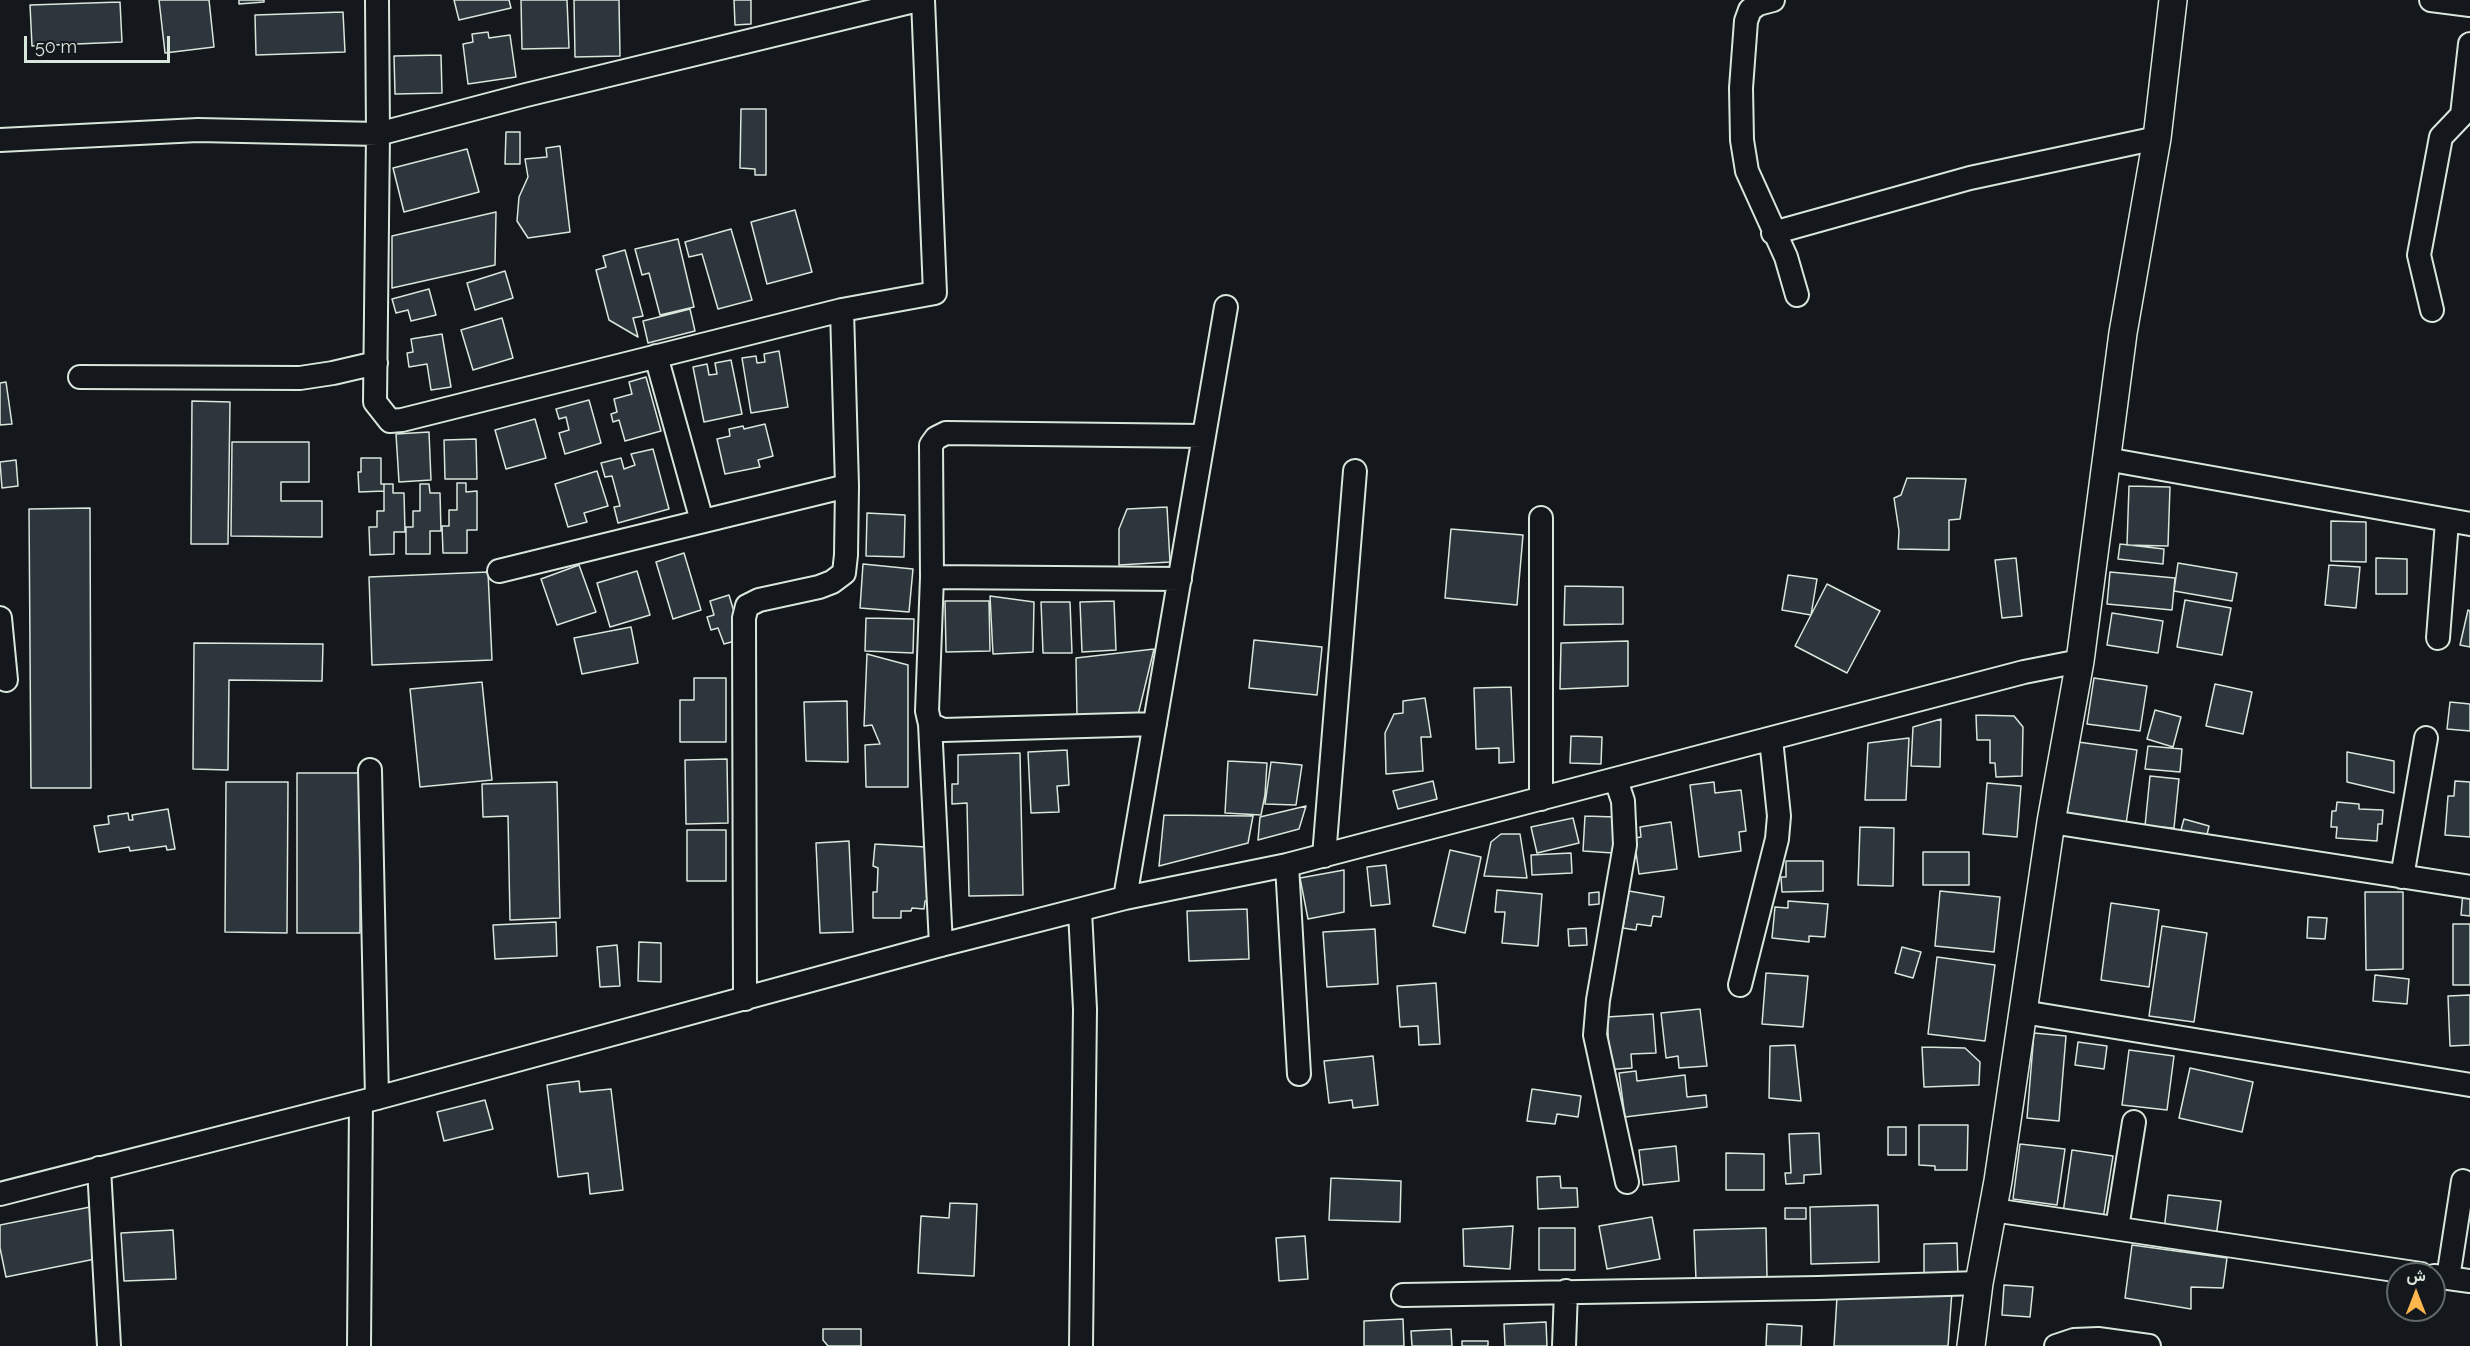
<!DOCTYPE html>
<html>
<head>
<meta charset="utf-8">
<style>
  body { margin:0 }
  #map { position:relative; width:2470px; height:1346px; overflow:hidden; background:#14181c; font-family:Raleway,Vazirmatn,sans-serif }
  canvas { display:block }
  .north { position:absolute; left:2386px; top:1262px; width:60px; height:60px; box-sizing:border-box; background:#14181c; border:2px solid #626a69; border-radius:50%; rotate:0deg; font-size:16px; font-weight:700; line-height:24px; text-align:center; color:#d8e6dc }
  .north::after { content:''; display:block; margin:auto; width:21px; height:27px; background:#ffb74d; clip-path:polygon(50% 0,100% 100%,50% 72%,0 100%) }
  .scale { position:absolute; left:24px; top:36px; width:146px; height:27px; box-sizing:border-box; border:3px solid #d8e6dc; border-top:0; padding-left:8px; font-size:18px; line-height:21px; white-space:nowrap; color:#d8e6dc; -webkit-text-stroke:4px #14181c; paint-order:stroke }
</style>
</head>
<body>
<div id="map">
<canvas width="2470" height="1346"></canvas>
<div class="north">ش</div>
<div class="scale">50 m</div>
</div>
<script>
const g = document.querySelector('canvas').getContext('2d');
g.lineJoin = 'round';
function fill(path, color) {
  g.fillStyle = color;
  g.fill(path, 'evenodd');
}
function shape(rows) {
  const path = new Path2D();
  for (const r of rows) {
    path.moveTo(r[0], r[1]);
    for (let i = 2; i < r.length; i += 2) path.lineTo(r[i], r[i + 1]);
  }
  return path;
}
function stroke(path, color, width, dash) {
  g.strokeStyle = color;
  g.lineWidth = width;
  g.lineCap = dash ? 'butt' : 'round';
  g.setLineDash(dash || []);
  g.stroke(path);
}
const building = shape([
  [159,0,209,0,214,47,165,53,159,0],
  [239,0,264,0,264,2,239,4,239,0],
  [454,0,509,0,511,8,459,20,454,0],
  [521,0,567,0,569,48,522,49,521,0],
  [574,0,619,0,620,56,575,57,574,0],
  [734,0,751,0,751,24,735,25,734,0],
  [120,2,122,42,32,46,30,5,120,2],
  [343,12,345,52,256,55,255,15,343,12],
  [488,32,489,38,510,35,516,77,468,84,463,44,473,42,472,34,488,32],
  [441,55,442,93,395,94,394,56,441,55],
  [741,109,766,109,766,175,755,175,755,169,740,168,741,109],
  [506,132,520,132,520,164,505,164,506,132],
  [560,146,570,232,528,238,517,221,519,197,528,177,525,159,547,157,546,148,560,146],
  [467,149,479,192,404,212,393,168,467,149],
  [795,210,812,272,767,284,751,222,795,210],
  [496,212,495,265,392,288,392,236,496,212],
  [731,229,752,300,718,309,702,254,689,257,685,242,731,229],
  [678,239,694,307,660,315,649,273,642,275,635,249,678,239],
  [625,250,643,316,633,318,638,337,609,320,596,270,606,267,603,256,625,250],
  [505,271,513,298,475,310,467,283,505,271],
  [429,289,436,315,411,321,408,310,396,313,392,299,429,289],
  [690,309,695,331,648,343,643,321,690,309],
  [502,318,513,358,473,370,461,330,502,318],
  [442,334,451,387,431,390,427,364,409,367,407,353,413,352,411,339,442,334],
  [779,351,788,407,751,413,742,358,756,356,757,363,765,362,764,354,779,351],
  [731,360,742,414,704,422,693,367,707,364,709,375,717,374,715,363,731,360],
  [646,377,661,431,625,441,619,420,613,422,611,414,617,412,614,399,632,394,629,382,646,377],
  [6,382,12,424,0,425,0,383,6,382],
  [589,400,601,443,565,454,559,433,569,430,566,417,559,419,556,409,589,400],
  [192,401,230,402,228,544,191,544,192,401],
  [535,419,546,458,506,469,495,430,535,419],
  [765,424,773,456,758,460,760,467,725,474,717,439,730,436,729,429,743,426,744,429,765,424],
  [429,432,431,480,399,482,396,434,429,432],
  [476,439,477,479,445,479,444,440,476,439],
  [232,442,309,442,309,482,281,482,281,501,322,501,322,537,231,536,232,442],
  [653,449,669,509,618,523,614,507,620,506,612,476,605,477,601,463,621,458,624,469,635,465,631,454,653,449],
  [361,458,381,458,381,484,384,484,384,491,359,492,358,472,361,472,361,458],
  [16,460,18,486,2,488,0,462,16,460],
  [597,471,608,506,584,513,587,522,568,527,555,484,597,471],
  [1907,478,1966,479,1960,519,1949,520,1949,550,1898,549,1899,531,1894,498,1901,495,1907,478],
  [457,483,466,483,466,492,477,491,477,530,467,530,467,553,443,553,442,526,449,526,449,510,457,510,457,483],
  [384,484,393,484,393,493,404,493,405,532,394,532,394,554,370,555,369,527,377,527,377,511,384,511,384,484],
  [420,484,429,484,430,493,440,493,441,531,430,531,430,554,406,554,406,527,413,527,413,511,420,511,420,484],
  [2129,486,2170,487,2168,546,2127,545,2129,486],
  [1167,507,1170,562,1119,565,1119,529,1127,509,1167,507],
  [90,508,91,788,31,788,29,509,90,508],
  [867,513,905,515,904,557,866,556,867,513],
  [2331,521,2366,522,2366,562,2331,561,2331,521],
  [1451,529,1523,535,1517,605,1445,598,1451,529],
  [2120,544,2164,549,2163,564,2118,559,2120,544],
  [684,553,701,610,673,619,656,562,684,553],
  [2016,558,2022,616,2002,618,1995,560,2016,558],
  [2376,558,2407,559,2407,594,2376,594,2376,558],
  [2178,563,2237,573,2232,601,2174,591,2178,563],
  [863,564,913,569,909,612,860,608,863,564],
  [579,565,596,612,557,625,541,579,579,565],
  [2329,565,2360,567,2356,608,2325,605,2329,565],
  [637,571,650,615,610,627,597,583,637,571],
  [488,572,492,660,372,665,369,577,488,572],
  [2110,572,2175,578,2172,610,2107,604,2110,572],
  [1788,575,1817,579,1811,615,1782,610,1788,575],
  [1827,584,1880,611,1847,673,1795,646,1827,584],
  [1565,586,1623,587,1623,624,1564,625,1565,586],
  [729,595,742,639,724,644,718,628,711,630,707,617,714,615,710,601,729,595],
  [990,596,1034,602,1033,652,993,654,990,596],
  [2185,600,2231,608,2222,655,2177,647,2185,600],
  [945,601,989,601,990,651,946,652,945,601],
  [1114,601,1116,650,1082,652,1080,602,1114,601],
  [1041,602,1070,602,1072,653,1043,653,1041,602],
  [2468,610,2470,611,2470,647,2460,645,2468,610],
  [2112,613,2163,621,2158,653,2107,645,2112,613],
  [866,618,914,619,913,653,865,651,866,618],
  [631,627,638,663,582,674,574,638,631,627],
  [1254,640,1322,647,1317,695,1249,688,1254,640],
  [1628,641,1628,686,1560,689,1561,643,1628,641],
  [194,643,323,644,322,681,229,680,228,770,193,769,194,643],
  [1154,649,1138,715,1077,717,1076,658,1154,649],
  [867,654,908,665,908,787,866,787,865,745,880,744,872,725,864,726,867,654],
  [694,678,726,678,726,742,680,742,680,700,694,700,694,678],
  [2094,678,2147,686,2140,731,2087,724,2094,678],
  [482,682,492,780,420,787,410,689,482,682],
  [2215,684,2252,692,2243,734,2206,726,2215,684],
  [1511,687,1514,762,1499,763,1499,748,1476,749,1474,688,1511,687],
  [1425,698,1431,737,1421,737,1423,771,1386,774,1385,733,1394,714,1403,713,1403,701,1425,698],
  [847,701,848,762,806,761,804,702,847,701],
  [2450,702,2470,704,2470,731,2447,729,2450,702],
  [2155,710,2181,717,2173,747,2147,739,2155,710],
  [1976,715,2014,716,2023,727,2022,776,1996,777,1995,763,1990,763,1990,740,1977,740,1976,715],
  [1941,719,1940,767,1911,766,1913,727,1941,719],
  [1571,736,1602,737,1601,764,1570,763,1571,736],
  [1909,738,1906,800,1865,800,1868,743,1909,738],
  [2078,742,2137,750,2126,824,2067,815,2078,742],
  [2148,746,2182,749,2180,772,2145,769,2148,746],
  [1067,750,1069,785,1057,786,1059,812,1031,813,1028,752,1067,750],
  [2347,752,2394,761,2394,793,2347,782,2347,752],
  [1020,753,1023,895,969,896,967,803,952,804,952,784,958,784,958,755,1020,753],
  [727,759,728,823,686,824,685,760,727,759],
  [1228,761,1267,763,1265,795,1261,815,1225,813,1228,761],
  [1271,762,1302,765,1296,805,1265,804,1271,762],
  [297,773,360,773,360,933,297,933,297,773],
  [2150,776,2179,779,2174,828,2145,826,2150,776],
  [1433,781,1437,799,1398,809,1393,791,1433,781],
  [2455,781,2470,782,2470,837,2445,835,2448,796,2454,796,2455,781],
  [226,782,288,782,287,933,225,932,226,782],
  [557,782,560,918,510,920,508,816,483,817,482,784,557,782],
  [1714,782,1715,793,1741,790,1746,831,1739,832,1741,851,1699,857,1690,785,1714,782],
  [1987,783,2021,786,2017,837,1983,834,1987,783],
  [2337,802,2359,804,2359,809,2383,810,2382,824,2378,824,2377,841,2336,838,2337,827,2331,827,2332,811,2336,811,2337,802],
  [1306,806,1299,829,1258,840,1260,817,1306,806],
  [168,809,175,849,167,850,166,846,130,851,129,847,99,852,94,826,109,824,108,816,128,813,129,820,133,820,132,815,168,809],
  [1164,815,1253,816,1248,843,1159,866,1164,815],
  [1585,816,1615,817,1613,853,1583,851,1585,816],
  [1573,818,1579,843,1537,853,1531,827,1573,818],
  [2184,819,2209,826,2205,843,2179,837,2184,819],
  [1671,822,1677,869,1639,874,1634,838,1641,837,1640,827,1671,822],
  [1860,827,1894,828,1893,886,1858,885,1860,827],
  [687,830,726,830,726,881,687,881,687,830],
  [1501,834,1520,834,1527,878,1484,876,1491,842,1501,834],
  [849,841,853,932,820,933,816,843,849,841],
  [875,844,926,847,931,901,925,901,924,909,912,908,911,911,901,911,901,918,873,918,873,892,877,892,878,868,873,866,875,844],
  [1450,850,1481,857,1465,933,1433,926,1450,850],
  [1923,852,1969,852,1969,885,1923,885,1923,852],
  [1571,853,1572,873,1532,875,1531,855,1571,853],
  [1786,861,1823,861,1823,891,1782,892,1781,877,1786,877,1786,861],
  [1386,865,1390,904,1371,906,1367,867,1386,865],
  [1344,870,1344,912,1308,919,1300,878,1344,870],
  [1497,890,1542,894,1538,946,1502,943,1505,912,1495,912,1497,890],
  [1629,891,1664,897,1661,917,1653,916,1651,926,1637,924,1636,930,1623,928,1629,891],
  [1940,891,2000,897,1994,952,1935,946,1940,891],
  [1599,892,1599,904,1589,905,1589,893,1599,892],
  [2365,892,2403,892,2403,969,2366,970,2365,892],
  [2463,892,2470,892,2470,916,2461,915,2463,892],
  [1788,901,1828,904,1825,937,1809,936,1809,942,1772,938,1775,907,1788,908,1788,901],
  [2111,903,2159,910,2149,987,2101,980,2111,903],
  [1247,909,1249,959,1189,961,1187,911,1247,909],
  [2308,917,2327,918,2325,939,2307,938,2308,917],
  [556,922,557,956,495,959,493,925,556,922],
  [2453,924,2470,924,2470,985,2453,985,2453,924],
  [2162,926,2207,933,2194,1022,2149,1016,2162,926],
  [1586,928,1587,945,1569,946,1568,929,1586,928],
  [1375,929,1378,984,1327,987,1323,932,1375,929],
  [639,942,661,943,661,982,638,981,639,942],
  [617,945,620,986,600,987,597,947,617,945],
  [1902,947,1921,952,1913,978,1895,973,1902,947],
  [1937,957,1995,965,1985,1041,1928,1034,1937,957],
  [1766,973,1808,976,1803,1027,1762,1024,1766,973],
  [2375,975,2409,979,2407,1004,2373,1001,2375,975],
  [1436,983,1440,1044,1419,1045,1418,1026,1400,1027,1397,986,1436,983],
  [2470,995,2470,1045,2450,1046,2448,996,2470,995],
  [1700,1009,1707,1066,1679,1068,1678,1056,1666,1058,1661,1013,1700,1009],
  [1653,1014,1656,1053,1631,1054,1632,1068,1604,1070,1609,1050,1607,1017,1653,1014],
  [2034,1033,2066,1036,2059,1121,2027,1118,2034,1033],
  [2078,1042,2107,1046,2104,1069,2075,1065,2078,1042],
  [1795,1045,1801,1101,1769,1098,1770,1046,1795,1045],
  [1922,1047,1965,1048,1980,1062,1979,1085,1924,1087,1922,1047],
  [2129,1050,2174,1056,2167,1110,2122,1105,2129,1050],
  [1373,1056,1378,1105,1353,1108,1352,1100,1329,1103,1324,1061,1373,1056],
  [2190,1068,2253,1082,2242,1132,2179,1118,2190,1068],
  [1636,1071,1637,1081,1685,1075,1687,1097,1706,1095,1707,1107,1625,1117,1619,1073,1636,1071],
  [579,1081,580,1092,611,1089,623,1190,590,1194,588,1173,558,1177,547,1085,579,1081],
  [1532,1089,1581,1096,1578,1117,1557,1114,1555,1124,1527,1121,1532,1089],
  [485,1100,493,1129,444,1141,437,1112,485,1100],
  [1919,1125,1968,1125,1967,1170,1935,1170,1935,1166,1919,1165,1919,1125],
  [1888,1127,1906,1127,1906,1155,1888,1155,1888,1127],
  [1819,1133,1821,1174,1804,1175,1804,1183,1786,1184,1785,1173,1791,1173,1789,1134,1819,1133],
  [2020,1144,2065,1149,2057,1205,2013,1199,2020,1144],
  [1676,1146,1679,1181,1643,1185,1639,1150,1676,1146],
  [2072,1150,2113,1156,2103,1219,2063,1213,2072,1150],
  [1726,1153,1764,1154,1764,1190,1726,1190,1726,1153],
  [1560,1176,1561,1188,1577,1188,1578,1207,1538,1209,1537,1177,1560,1176],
  [1331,1178,1401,1181,1400,1222,1329,1220,1331,1178],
  [2168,1195,2221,1201,2216,1237,2164,1231,2168,1195],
  [950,1203,977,1204,974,1276,918,1273,921,1216,949,1218,950,1203],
  [1878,1205,1879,1262,1811,1264,1810,1207,1878,1205],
  [90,1207,100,1258,6,1277,0,1248,0,1225,90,1207],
  [1785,1208,1806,1208,1806,1219,1785,1219,1785,1208],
  [1652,1217,1660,1259,1607,1269,1599,1226,1652,1217],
  [1513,1226,1510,1269,1464,1266,1463,1229,1513,1226],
  [1539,1228,1575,1228,1575,1270,1539,1270,1539,1228],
  [1766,1228,1767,1277,1696,1280,1694,1230,1766,1228],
  [173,1230,176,1279,124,1281,121,1233,173,1230],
  [1305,1236,1308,1279,1279,1281,1276,1238,1305,1236],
  [1957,1243,1958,1277,1924,1277,1924,1244,1957,1243],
  [2132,1245,2227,1258,2223,1288,2191,1287,2191,1309,2125,1298,2132,1245],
  [2004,1285,2033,1287,2030,1317,2002,1315,2004,1285],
  [1952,1291,1948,1346,1834,1346,1837,1297,1952,1291],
  [1403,1319,1404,1346,1364,1346,1364,1321,1403,1319],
  [1546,1322,1547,1346,1505,1346,1504,1324,1546,1322],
  [1767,1324,1802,1326,1801,1346,1766,1346,1767,1324],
  [823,1329,861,1329,861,1346,828,1346,823,1340,823,1329],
  [1451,1329,1452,1346,1412,1346,1411,1331,1451,1329],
  [1462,1341,1488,1341,1488,1346,1462,1346,1462,1341]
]);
const minor = shape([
  [377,0,378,134,375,402,390,421,402,420,842,310,935,293,923,0],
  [1773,0,1758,4,1750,10,1746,21,1741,88,1742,140,1747,171,1786,257,1797,295],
  [2431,0,2470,5],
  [0,140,198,130,378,134,526,95,918,0],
  [1773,233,1970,178,2157,138],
  [2432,310,2419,255,2441,137,2462,115,2470,44],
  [656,356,702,521],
  [80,377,300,378,333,373,376,363],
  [2106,459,2470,524],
  [499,571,847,486],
  [932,577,1180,579],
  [0,618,6,680],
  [2438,638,2447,521],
  [930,724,941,945],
  [1155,724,943,730,930,724,927,711,932,577,931,445,936,438,946,433,1204,436],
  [370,770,377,1098],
  [1616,780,1623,801,1625,845,1598,1000,1595,1035,1627,1182],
  [1541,799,1541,518],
  [2051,822,2470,887],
  [1324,856,1355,471],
  [1287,865,1299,1074],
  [2402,877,2426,738],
  [1125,898,1226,307],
  [1080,911,1085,1009,1081,1346],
  [1740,985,1777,839,1779,816,1771,739],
  [745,999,744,618,747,606,759,600,819,587,832,582,844,573,846,555,847,486,842,310],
  [2023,1012,2470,1085],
  [99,1168,109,1346],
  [0,1194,377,1098,941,945,1125,898,1287,865,2024,672,2080,661],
  [1993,1210,2421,1274],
  [2117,1228,2134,1122],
  [2434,1276,2470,1281],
  [2448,1278,2463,1181],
  [1403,1295,1818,1288,1979,1283],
  [359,1346,361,1102],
  [1564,1346,1566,1291],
  [2056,1346,2074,1340,2098,1339,2149,1346]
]);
const major = shape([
  [1971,1346,1979,1283,1998,1181,2051,822,2080,661,2123,333,2157,138,2173,0]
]);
fill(building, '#2c363c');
stroke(building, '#d8e6dc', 1.5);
stroke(minor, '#d8e6dc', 26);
stroke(major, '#d8e6dc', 30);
stroke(minor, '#14181c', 22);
stroke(major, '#14181c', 27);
</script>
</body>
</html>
